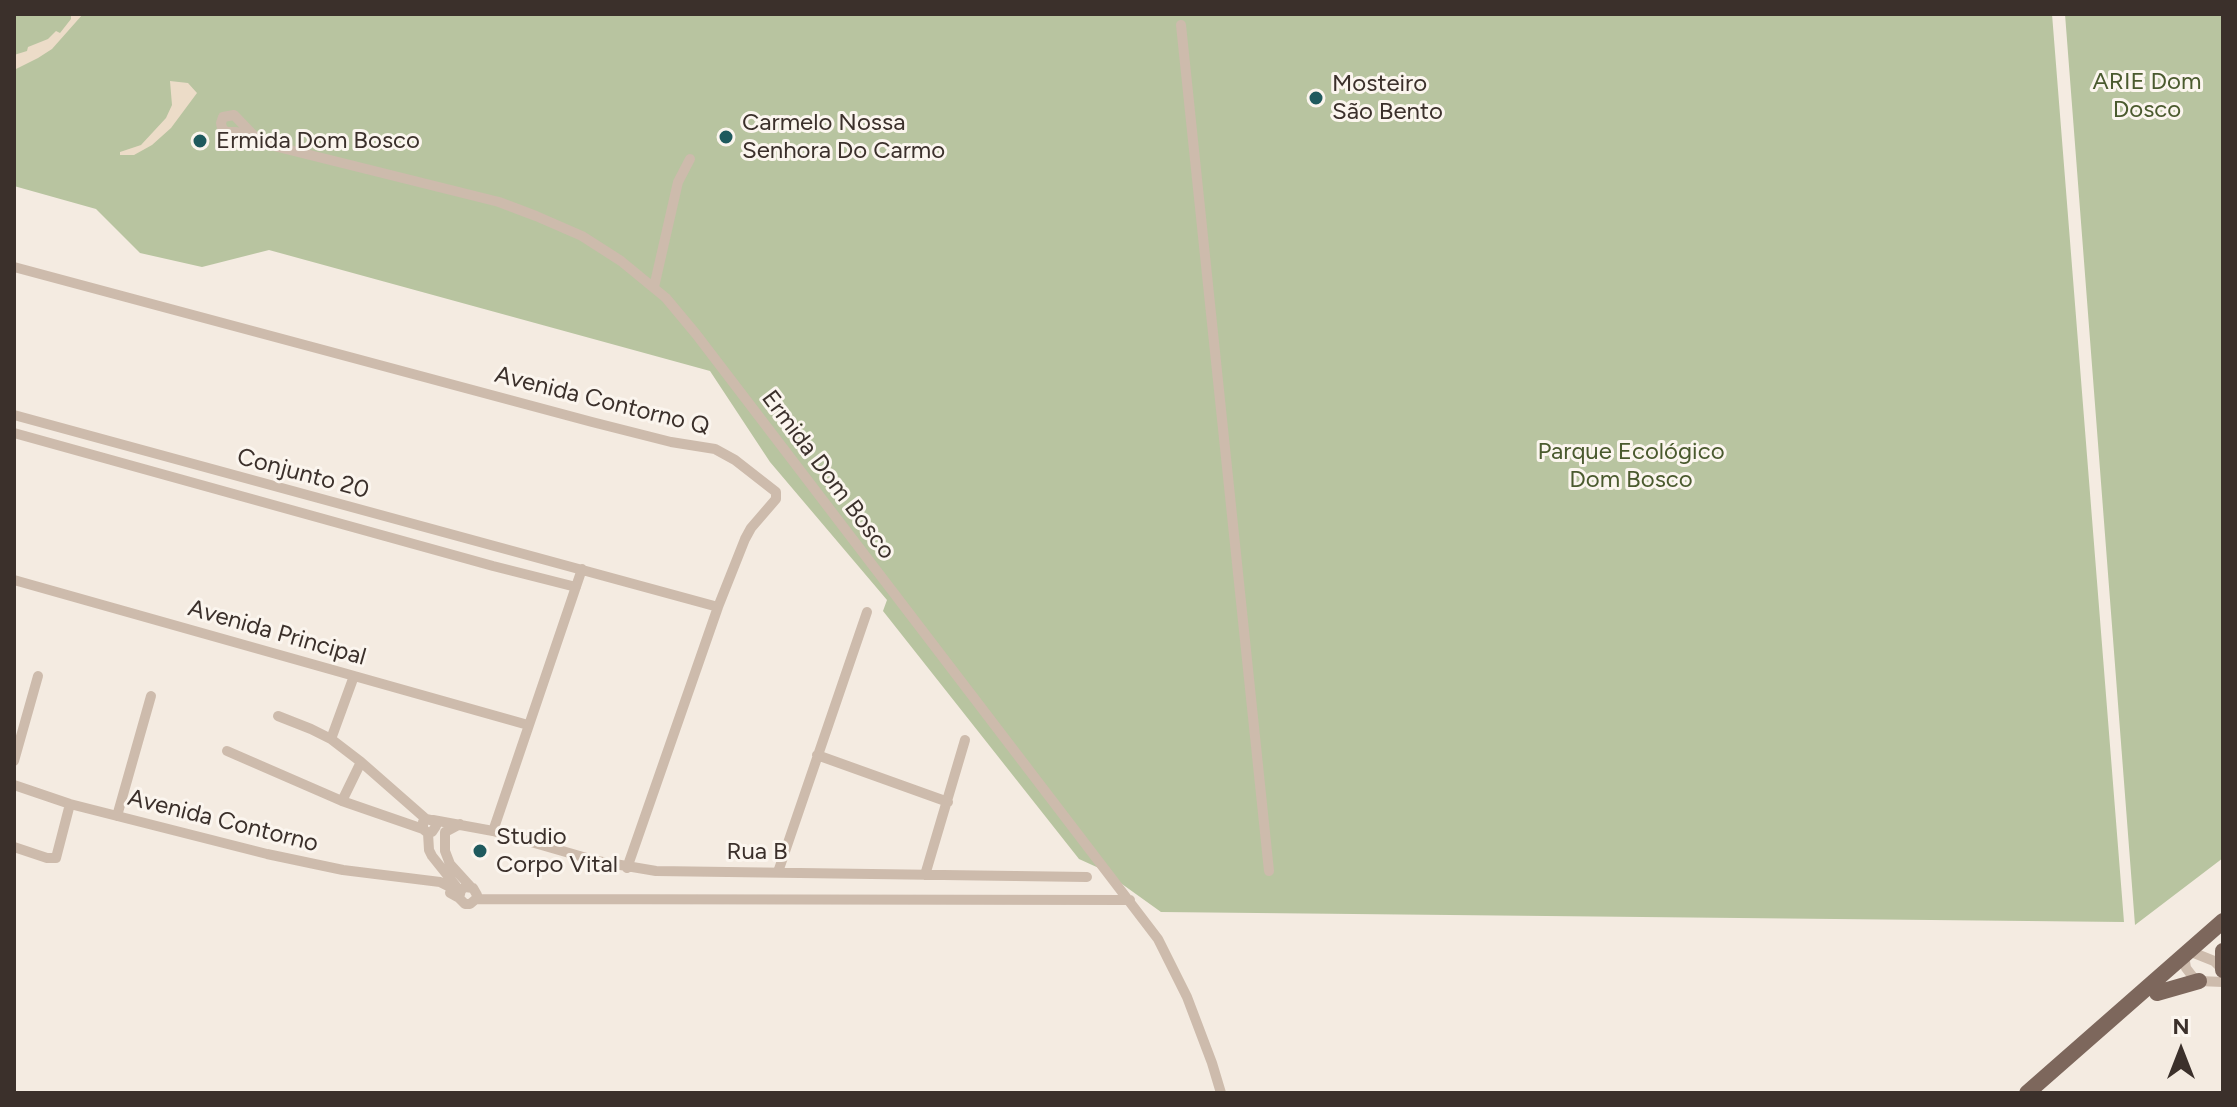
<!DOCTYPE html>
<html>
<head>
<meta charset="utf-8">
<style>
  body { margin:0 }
  #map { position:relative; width:2237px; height:1107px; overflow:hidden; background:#f4ebe1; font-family:Figtree,sans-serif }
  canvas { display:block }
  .frame { position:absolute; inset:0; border:16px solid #3b302b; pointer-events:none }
  .north { position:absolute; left:2141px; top:1011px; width:80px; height:80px; -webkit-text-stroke:6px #fbf5ee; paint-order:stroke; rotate:0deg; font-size:22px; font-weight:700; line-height:32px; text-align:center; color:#3b302b }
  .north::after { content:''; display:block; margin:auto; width:28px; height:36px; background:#3b302b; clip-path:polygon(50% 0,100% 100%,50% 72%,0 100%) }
</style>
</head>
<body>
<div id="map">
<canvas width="2237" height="1107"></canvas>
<div class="frame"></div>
<div class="north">N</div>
</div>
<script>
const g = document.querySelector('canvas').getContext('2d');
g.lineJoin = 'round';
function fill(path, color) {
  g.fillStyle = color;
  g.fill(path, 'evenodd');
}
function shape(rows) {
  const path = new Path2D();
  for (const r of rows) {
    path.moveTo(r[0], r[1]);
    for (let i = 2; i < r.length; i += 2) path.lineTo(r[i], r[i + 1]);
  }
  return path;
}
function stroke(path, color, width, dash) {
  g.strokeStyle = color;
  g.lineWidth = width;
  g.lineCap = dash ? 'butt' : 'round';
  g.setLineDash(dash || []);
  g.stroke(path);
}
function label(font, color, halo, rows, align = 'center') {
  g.font = font + ' Figtree,sans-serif';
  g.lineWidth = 6;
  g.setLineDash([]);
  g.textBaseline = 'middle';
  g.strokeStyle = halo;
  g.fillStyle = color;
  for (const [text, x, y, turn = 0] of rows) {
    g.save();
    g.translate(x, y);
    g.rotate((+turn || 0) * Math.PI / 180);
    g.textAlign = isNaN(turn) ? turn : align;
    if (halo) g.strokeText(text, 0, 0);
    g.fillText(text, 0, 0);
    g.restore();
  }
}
const green = shape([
  [14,14,2052,14,2124,922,1161,912,1101,869,1079,859,883,611,887,600,770,462,710,371,269,250,202,267,140,253,96,209,14,186],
  [2065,14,2223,14,2223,858,2135,925]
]);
const plaza = shape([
  [71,14,83,14,52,49,38,58,14,70,14,55,27,51,28,47,48,39,56,31,60,33,71,19],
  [170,81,188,83,197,93,171,128,152,145,134,155,120,155,120,152,141,145,166,118,172,105]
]);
const street = shape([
  [1181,25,1269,871],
  [259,141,234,115,223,117,221,123,222,128,226,132,236,132,259,141,266,144,290,150,499,202,536,216,582,236,621,261,666,298,696,334,1158,939,1187,997,1212,1063,1221,1093],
  [14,267,592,422,671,442,715,449,735,460,776,492,776,499,751,528,745,539,718,607,627,868],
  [654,287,678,182,690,159],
  [14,415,718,607],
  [14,433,493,566,576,587],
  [14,580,528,725],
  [278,716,311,729,331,739,361,762,426,819,435,821,436,826,432,832,428,833,423,829,423,822,426,819],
  [331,739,354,676],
  [227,751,342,801,423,829],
  [817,755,948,802],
  [14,761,38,676],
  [14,785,70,804,267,854,343,870,440,882,460,892],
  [342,801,361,762],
  [117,816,151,696],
  [433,820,493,831,597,861,656,871,1087,877],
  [460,824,445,832,445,851,450,864,470,886],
  [493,831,582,569],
  [428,833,429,850,432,856,456,886],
  [14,847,47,858,56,858,70,804],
  [778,872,867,612],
  [925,875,965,740],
  [450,893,459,898,465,904,470,904,476,899,477,895,473,888,465,887,461,890,459,898],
  [476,899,1130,900],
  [2189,951,2214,961,2223,970],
  [2184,955,2186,968,2193,977,2199,981,2223,982]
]);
const primary = shape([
  [2223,970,2223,951],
  [2157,993,2199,981],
  [2027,1093,2223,921]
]);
const markers = [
  [1316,98,8,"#1f5a5e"],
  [726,137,8,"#1f5a5e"],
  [200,141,8,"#1f5a5e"],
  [480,851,8,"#1f5a5e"]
];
const parkNames = [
  ["ARIE Dom",2147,82],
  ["Dosco",2147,110],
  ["Parque Ecológico",1631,452],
  ["Dom Bosco",1631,480]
];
const poiNames = [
  ["Mosteiro",1332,84],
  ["São Bento",1332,112],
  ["Carmelo Nossa",742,123],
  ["Senhora Do Carmo",742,151],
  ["Ermida Dom Bosco",216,141],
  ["Studio",496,837],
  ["Corpo Vital",496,865]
];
const streetNames = [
  ["Avenida Contorno Q",602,401,14],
  ["Conjunto 20",303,474,15],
  ["Ermida Dom Bosco",828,475,53],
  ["Avenida Principal",277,633,16],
  ["Avenida Contorno",223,821,14],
  ["Rua B",757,852]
];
fill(green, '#b8c4a0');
fill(plaza, '#ecdcc8');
stroke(street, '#cdbbac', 10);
stroke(primary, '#7d675c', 16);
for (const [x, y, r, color] of markers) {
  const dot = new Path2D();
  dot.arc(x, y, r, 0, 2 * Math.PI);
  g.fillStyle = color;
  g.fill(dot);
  stroke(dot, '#fbf5ee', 3);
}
label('24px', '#4a5a2e', '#fbf5ee', parkNames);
label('24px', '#3b302b', '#fbf5ee', poiNames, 'left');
label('24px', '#3b302b', '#fbf5ee', streetNames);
</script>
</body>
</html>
